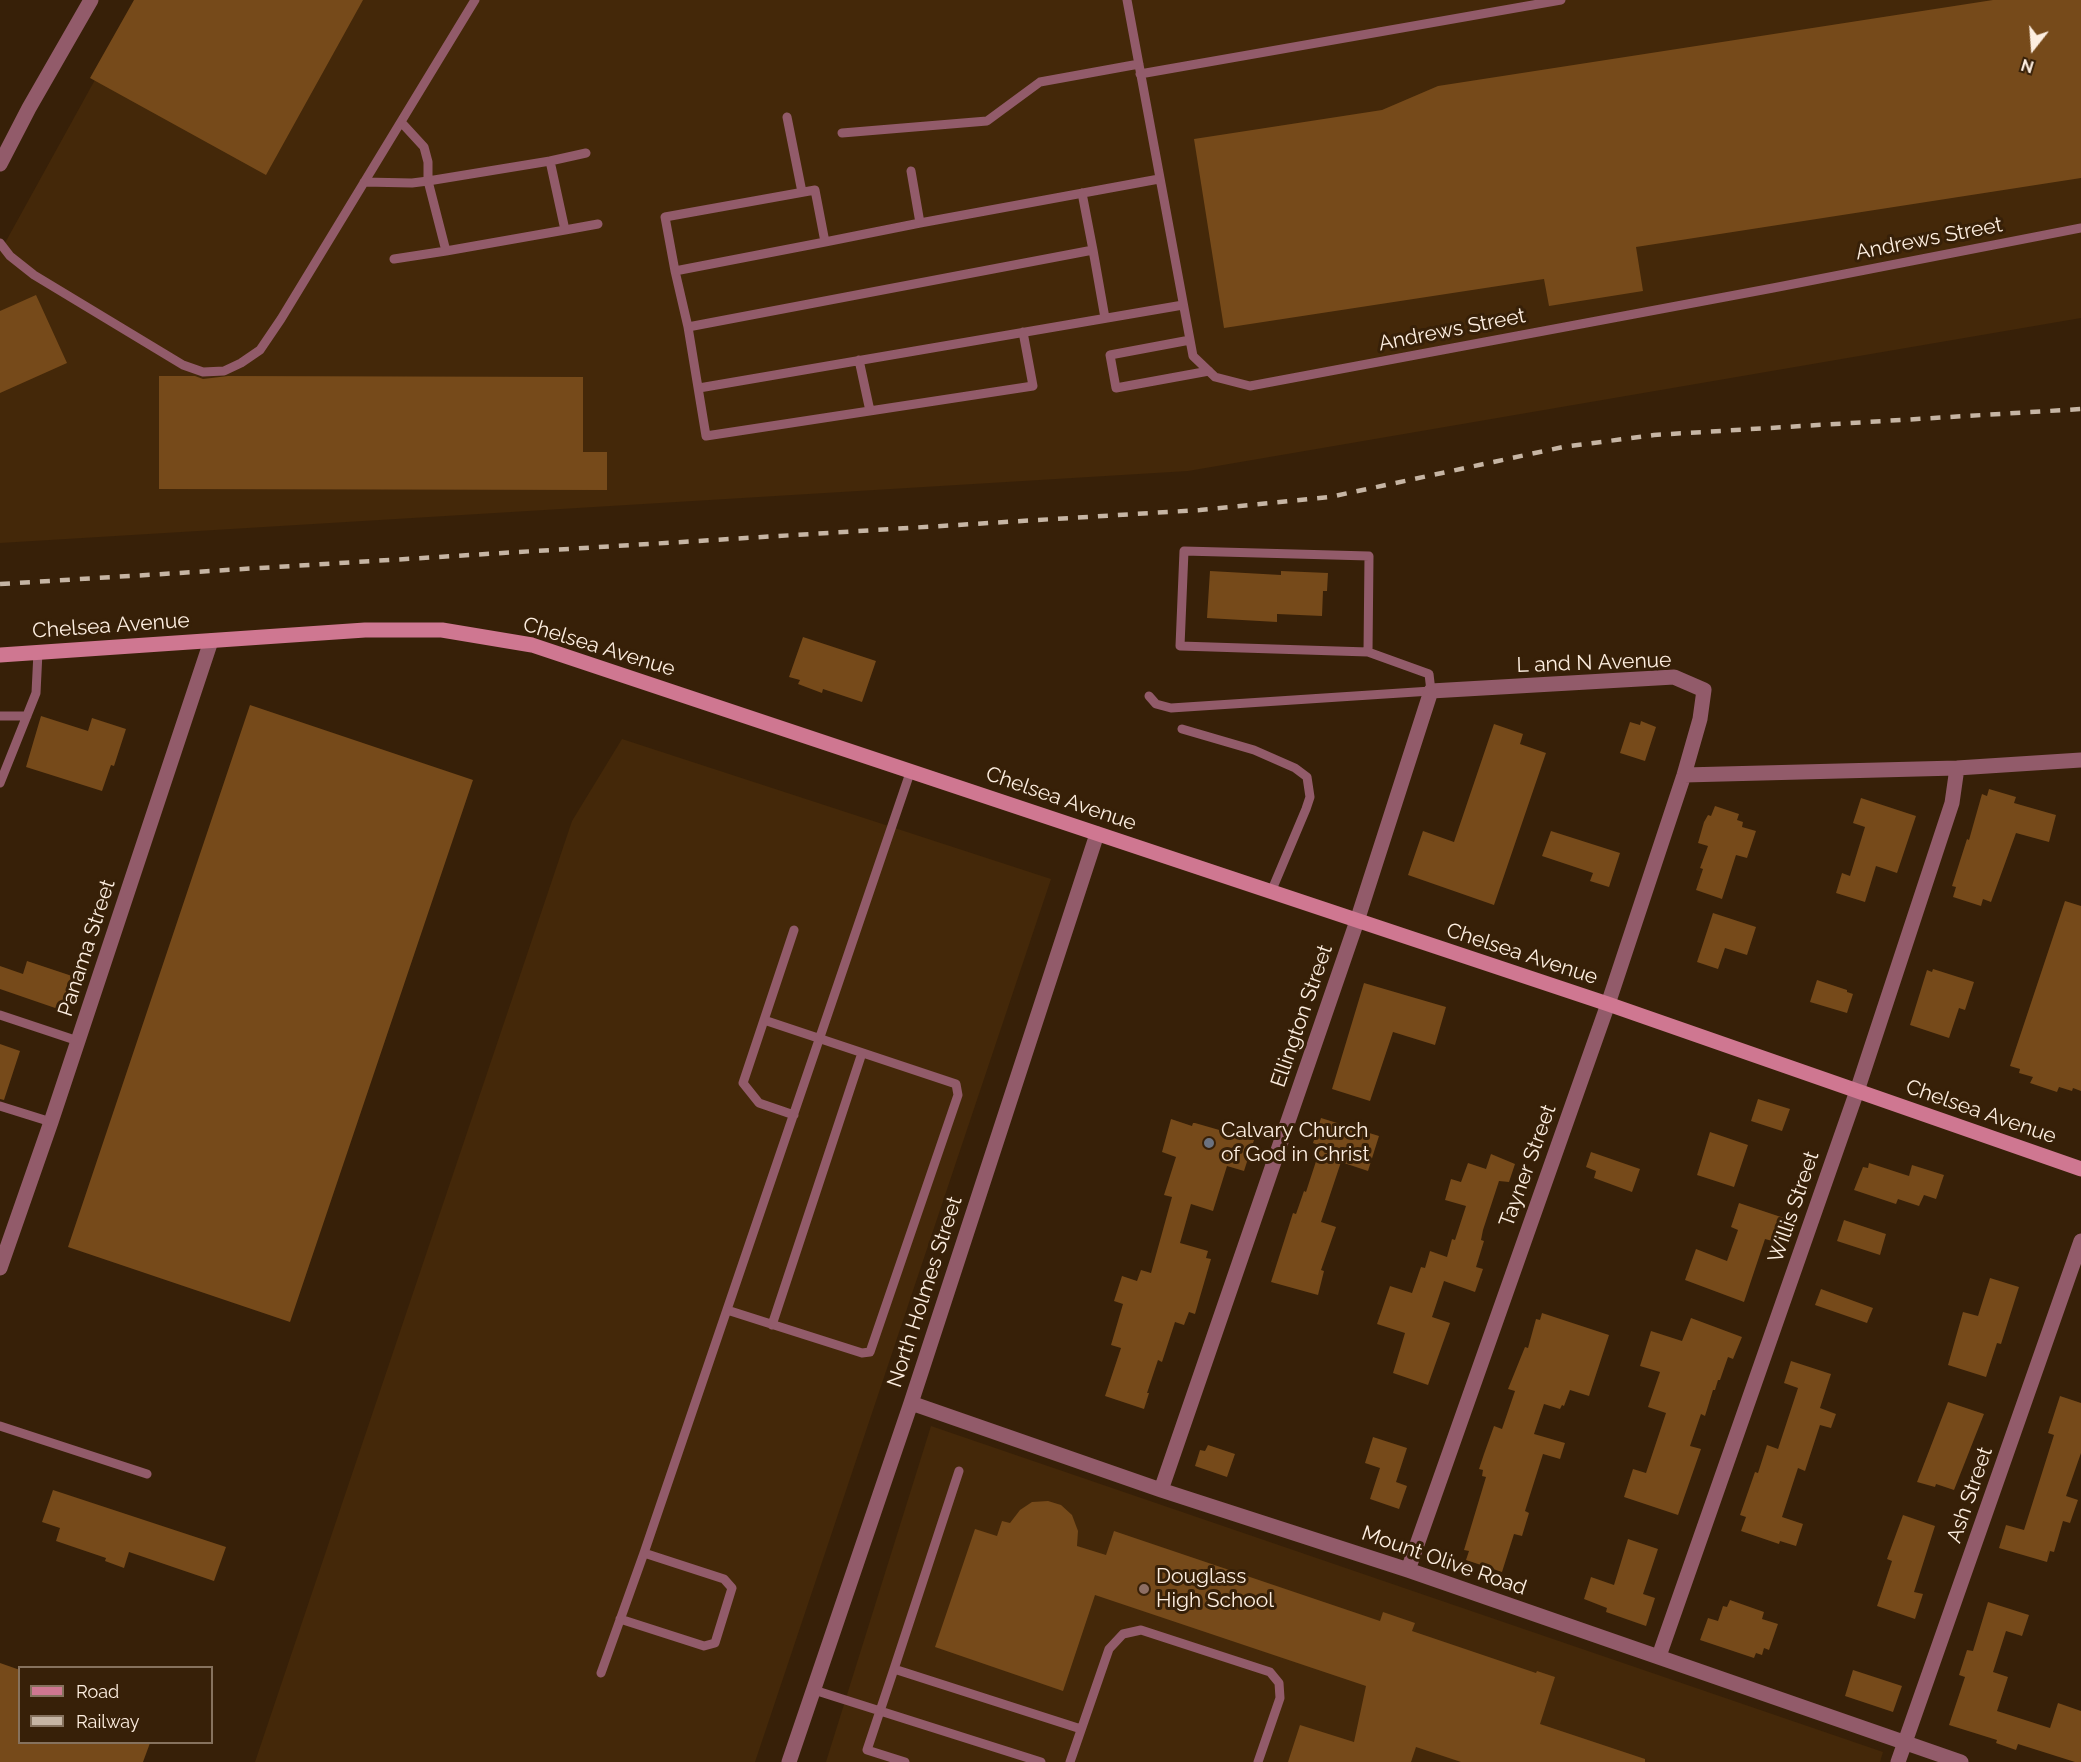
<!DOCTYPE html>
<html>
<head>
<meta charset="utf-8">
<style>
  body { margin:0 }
  #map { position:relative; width:2081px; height:1762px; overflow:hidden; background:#372008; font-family:Raleway,sans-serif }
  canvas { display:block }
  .legend { position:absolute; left:18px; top:1666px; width:195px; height:78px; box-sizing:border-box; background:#372008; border:2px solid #86725e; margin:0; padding:8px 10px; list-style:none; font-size:18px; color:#fdeee0 }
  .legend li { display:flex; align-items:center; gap:12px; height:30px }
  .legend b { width:30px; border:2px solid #86725e }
  .north { position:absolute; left:2003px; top:18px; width:60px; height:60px; -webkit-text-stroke:4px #372008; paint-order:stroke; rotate:197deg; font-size:16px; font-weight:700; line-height:24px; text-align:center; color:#fdeee0 }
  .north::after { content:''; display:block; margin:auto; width:21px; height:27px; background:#fdeee0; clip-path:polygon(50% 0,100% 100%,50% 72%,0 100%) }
</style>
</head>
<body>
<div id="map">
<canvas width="2081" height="1762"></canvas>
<ul class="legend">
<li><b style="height:8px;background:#cf7791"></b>Road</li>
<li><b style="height:8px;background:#c6b5a4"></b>Railway</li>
</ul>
<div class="north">N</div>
</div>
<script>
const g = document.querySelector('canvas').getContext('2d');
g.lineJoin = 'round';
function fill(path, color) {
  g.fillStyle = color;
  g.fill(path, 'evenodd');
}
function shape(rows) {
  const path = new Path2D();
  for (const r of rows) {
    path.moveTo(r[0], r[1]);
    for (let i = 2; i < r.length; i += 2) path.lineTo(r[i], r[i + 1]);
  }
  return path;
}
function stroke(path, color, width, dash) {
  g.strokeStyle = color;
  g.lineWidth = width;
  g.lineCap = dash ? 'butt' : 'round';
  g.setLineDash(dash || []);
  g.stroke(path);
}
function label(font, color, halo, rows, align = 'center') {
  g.font = font + ' Raleway,sans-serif';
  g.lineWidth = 6;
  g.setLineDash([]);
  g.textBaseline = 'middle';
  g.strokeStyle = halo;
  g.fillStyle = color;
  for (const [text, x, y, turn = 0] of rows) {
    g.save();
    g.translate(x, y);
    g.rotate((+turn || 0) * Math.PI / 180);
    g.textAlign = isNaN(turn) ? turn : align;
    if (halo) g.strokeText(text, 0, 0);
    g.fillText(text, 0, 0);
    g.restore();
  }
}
const built = shape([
  [139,0,2081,0,2081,318,1188,471,0,543,0,252],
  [622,739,1051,879,755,1762,255,1762,572,821],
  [931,1426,1883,1752,1880,1762,826,1762]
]);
const building = shape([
  [134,0,363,0,266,175,90,78],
  [1993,0,2081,0,2081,178,1636,247,1643,291,1549,306,1544,279,1224,328,1194,139,1382,110,1438,86],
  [36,295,67,363,0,393,0,311],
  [159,376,195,376,203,379,228,376,583,377,583,452,607,452,607,490,159,489],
  [1210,571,1281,575,1281,571,1328,573,1327,591,1323,591,1322,616,1277,614,1277,622,1207,618],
  [803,637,876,661,862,702,823,689,822,693,798,684,800,680,789,677],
  [250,705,473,780,290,1322,68,1247],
  [41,716,88,731,92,718,126,729,114,766,111,765,102,791,26,767],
  [1641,721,1656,727,1645,761,1620,753,1630,722,1640,725],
  [1494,724,1523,734,1520,744,1546,753,1494,905,1408,875,1423,831,1454,842],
  [1989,789,2016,797,2014,803,2056,815,2049,842,2016,833,1991,902,1983,899,1981,906,1953,897,1956,887,1952,886,1967,839,1969,840,1982,794,1987,796],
  [1861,798,1916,816,1897,873,1876,866,1865,902,1836,893,1842,873,1850,876,1865,827,1853,823],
  [1715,806,1739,814,1737,820,1743,822,1742,827,1756,831,1747,858,1736,855,1722,899,1696,890,1703,869,1700,868,1708,846,1698,843,1704,822,1708,815,1711,816],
  [1551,831,1620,853,1609,887,1590,881,1593,873,1542,856],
  [2065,901,2081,906,2081,1091,2073,1088,2072,1091,2059,1087,2057,1092,2030,1083,2033,1077,2019,1073,2020,1069,2010,1066],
  [1713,913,1756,927,1747,955,1725,948,1718,969,1697,962],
  [27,961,72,976,61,1010,0,989,0,966,23,974],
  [1933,969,1974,982,1965,1010,1959,1008,1949,1038,1910,1025,1927,970,1932,972],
  [1817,980,1847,990,1847,992,1853,994,1847,1013,1810,1002],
  [1364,983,1446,1007,1435,1045,1393,1032,1370,1101,1332,1089],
  [0,1044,20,1051,4,1100,0,1099],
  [1758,1099,1790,1109,1782,1131,1751,1121],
  [1321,1118,1379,1136,1368,1171,1341,1162,1321,1222,1336,1227,1321,1270,1324,1271,1318,1295,1271,1282,1293,1213,1296,1214,1304,1191,1306,1192,1321,1146,1313,1143],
  [1171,1119,1192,1126,1193,1123,1195,1123,1254,1140,1244,1171,1227,1166,1213,1211,1191,1204,1180,1243,1208,1251,1206,1258,1211,1259,1195,1314,1189,1312,1184,1325,1175,1322,1162,1362,1158,1360,1147,1393,1149,1393,1144,1409,1105,1396,1121,1348,1111,1345,1123,1304,1114,1301,1122,1276,1137,1281,1141,1270,1151,1273,1172,1197,1164,1195,1176,1157,1162,1152],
  [1710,1132,1748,1145,1734,1187,1697,1175],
  [1591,1152,1640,1169,1632,1192,1594,1178,1596,1171,1586,1167],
  [1491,1154,1515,1164,1509,1182,1499,1181,1483,1230,1481,1240,1484,1241,1476,1267,1483,1269,1475,1292,1444,1281,1432,1317,1450,1323,1428,1385,1393,1373,1405,1333,1377,1324,1390,1286,1412,1293,1421,1267,1425,1268,1430,1251,1447,1257,1452,1239,1455,1240,1466,1206,1445,1200,1451,1179,1461,1182,1468,1163,1486,1169],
  [1869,1163,1909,1176,1912,1165,1944,1175,1936,1199,1924,1195,1919,1206,1898,1199,1896,1204,1854,1190,1863,1167,1868,1168],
  [1739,1203,1784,1218,1776,1242,1765,1239,1744,1302,1685,1280,1696,1249,1727,1261,1738,1230,1731,1227],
  [1844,1220,1886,1234,1880,1255,1837,1241],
  [1990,1278,2019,1287,2001,1344,1997,1343,1986,1377,1948,1365,1963,1312,1978,1316],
  [1821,1289,1873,1308,1867,1323,1815,1305],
  [1542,1313,1609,1335,1589,1396,1570,1390,1564,1406,1562,1405,1560,1409,1544,1404,1534,1434,1565,1443,1560,1459,1543,1454,1525,1511,1529,1513,1522,1536,1514,1534,1502,1572,1466,1560,1469,1551,1464,1550,1486,1477,1482,1476,1483,1470,1479,1469,1484,1454,1494,1426,1502,1429,1515,1391,1508,1389,1525,1347,1528,1348,1536,1319,1540,1320],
  [1691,1318,1742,1337,1733,1359,1728,1357,1720,1380,1718,1380,1715,1390,1713,1390,1705,1416,1701,1414,1690,1446,1701,1449,1678,1515,1624,1497,1633,1469,1646,1473,1666,1413,1648,1407,1660,1372,1640,1366,1651,1331,1682,1341],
  [1791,1361,1831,1374,1820,1408,1836,1414,1831,1428,1820,1425,1805,1471,1798,1468,1782,1517,1803,1524,1796,1546,1780,1541,1779,1544,1741,1531,1746,1517,1740,1515,1755,1472,1758,1473,1767,1445,1778,1449,1798,1388,1784,1383],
  [2060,1396,2081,1403,2081,1453,2066,1496,2078,1500,2070,1523,2063,1521,2054,1552,2050,1551,2047,1562,1999,1548,2006,1525,2024,1530,2054,1435,2048,1433],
  [1948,1402,1984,1414,1954,1490,1936,1484,1935,1487,1917,1482],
  [1373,1437,1407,1448,1396,1482,1407,1486,1399,1509,1370,1499,1380,1468,1365,1463],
  [1208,1445,1235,1454,1227,1477,1195,1466,1200,1450,1205,1451],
  [53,1490,226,1547,214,1581,129,1552,124,1568,105,1561,106,1558,56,1541,60,1528,42,1522],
  [1048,1501,1061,1505,1072,1515,1078,1531,1077,1546,1106,1555,1114,1531,1380,1621,1383,1612,1415,1623,1412,1631,1536,1673,1537,1671,1555,1677,1540,1724,1645,1759,1645,1762,1461,1762,1416,1747,1411,1762,1288,1762,1300,1725,1354,1742,1366,1686,1095,1595,1063,1691,935,1647,975,1529,997,1536,1002,1521,1010,1523,1020,1510,1032,1502],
  [1903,1515,1935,1526,1914,1592,1923,1594,1915,1619,1877,1606,1892,1561,1887,1559],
  [1628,1539,1658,1549,1643,1594,1655,1598,1646,1626,1606,1612,1607,1608,1584,1599,1591,1577,1614,1585],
  [1730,1600,1764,1612,1762,1619,1778,1624,1769,1650,1764,1648,1762,1655,1756,1653,1754,1658,1700,1640,1708,1618,1718,1621,1723,1606,1727,1607],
  [1988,1602,2029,1615,2022,1636,2006,1631,1993,1672,2008,1677,1997,1711,2050,1728,2058,1703,2081,1711,2081,1762,2075,1762,2018,1744,2016,1750,1996,1743,1997,1740,1949,1725,1965,1677,1959,1675,1967,1650,1973,1651],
  [0,1663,20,1670,20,1743,150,1743,143,1762,0,1762],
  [1853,1670,1902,1686,1893,1712,1845,1696]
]);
const lane = shape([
  [1127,0,1193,356,1215,377,1250,386,1773,288,2081,228],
  [1140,74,1561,0],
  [787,117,802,192],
  [842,133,987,121,1040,82,1139,64],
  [550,161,586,153],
  [911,171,920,223],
  [364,182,412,183,428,181,550,161,565,230,446,251,428,181,428,162,424,147,401,122],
  [1082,193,1093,250],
  [565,230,598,224],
  [825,242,815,190,665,217,675,271,825,242,920,223,1159,179],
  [0,243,10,256,34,275,183,365,203,372,224,371,241,363,260,350,281,319,475,0],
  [394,259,446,251],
  [675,271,688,327],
  [1023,332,1033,386,706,436,688,327,1093,250,1105,318],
  [1190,340,1110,355,1116,388,1209,371],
  [859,360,870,411],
  [699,388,1183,305],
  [1149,696,1156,704,1171,708,1431,691,1429,674,1368,652,1180,646,1184,551,1369,556,1368,652],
  [0,716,27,716],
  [1182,729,1254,750,1295,768,1307,777,1310,797,1306,809,1271,892],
  [0,783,36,693,38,652],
  [0,1015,78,1041],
  [764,1020,743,1083,759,1103,794,1115],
  [0,1106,51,1122],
  [727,1310,862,1353,870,1352,958,1095,956,1084,764,1020,794,930],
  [772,1325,862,1053],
  [0,1426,147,1474],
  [620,1619,704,1646,715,1643,732,1588,724,1579,644,1553],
  [894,1669,959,1471],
  [601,1673,644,1553,911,770],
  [814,1690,1041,1762],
  [905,1762,867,1750,894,1669,1081,1729],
  [1070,1762,1109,1649,1123,1634,1141,1630,1270,1672,1279,1683,1280,1698,1258,1762]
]);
const street = shape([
  [0,164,29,108,91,0],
  [1684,775,1957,768,2081,760],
  [0,1268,51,1122,211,641],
  [911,1403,1161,1490,1408,1570,1961,1762],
  [1161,1490,1357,921,1431,691,1674,677,1704,690,1700,719,1684,775,1608,1004,1408,1570],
  [1659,1656,1857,1091,1952,803,1957,768],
  [789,1762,911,1403,1097,834],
  [1898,1762,2081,1241]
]);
const secondary = shape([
  [0,655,365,630,442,630,532,645,1608,1004,2081,1169]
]);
const rail = shape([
  [0,584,1200,510,1330,497,1563,447,1654,435,2081,409]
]);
const markers = [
  [1209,1143,6,"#6b7280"],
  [1144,1589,6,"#8d6e63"]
];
const streetNames = [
  ["Andrews Street",1929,239,-11],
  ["Andrews Street",1452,330,-11],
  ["Chelsea Avenue",111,626,-4],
  ["Chelsea Avenue",599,647,17],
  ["L and N Avenue",1594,663,-2],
  ["Chelsea Avenue",1061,799,19],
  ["Panama Street",87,948,-72],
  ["Chelsea Avenue",1522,954,18],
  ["Ellington Street",1302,1016,-71],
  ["Chelsea Avenue",1981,1112,19],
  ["Tayner Street",1528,1166,-70],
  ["Willis Street",1794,1207,-71],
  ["North Holmes Street",925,1292,-72],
  ["Ash Street",1970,1495,-71],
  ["Mount Olive Road",1444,1561,19]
];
const poiNames = [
  ["Calvary Church",1221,1131],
  ["of God in Christ",1221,1155],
  ["Douglass",1156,1577],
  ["High School",1156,1601]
];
fill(built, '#442809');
fill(building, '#764a1a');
stroke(lane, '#925b6a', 9);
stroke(street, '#925b6a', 15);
stroke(secondary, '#cf7791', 15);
stroke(rail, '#c6b5a4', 4.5, [10, 10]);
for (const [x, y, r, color] of markers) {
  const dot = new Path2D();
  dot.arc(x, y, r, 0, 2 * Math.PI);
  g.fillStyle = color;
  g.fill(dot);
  stroke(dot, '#372008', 2);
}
label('21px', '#fdeee0', '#372008', streetNames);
label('21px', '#fdeee0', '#372008', poiNames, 'left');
</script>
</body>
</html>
